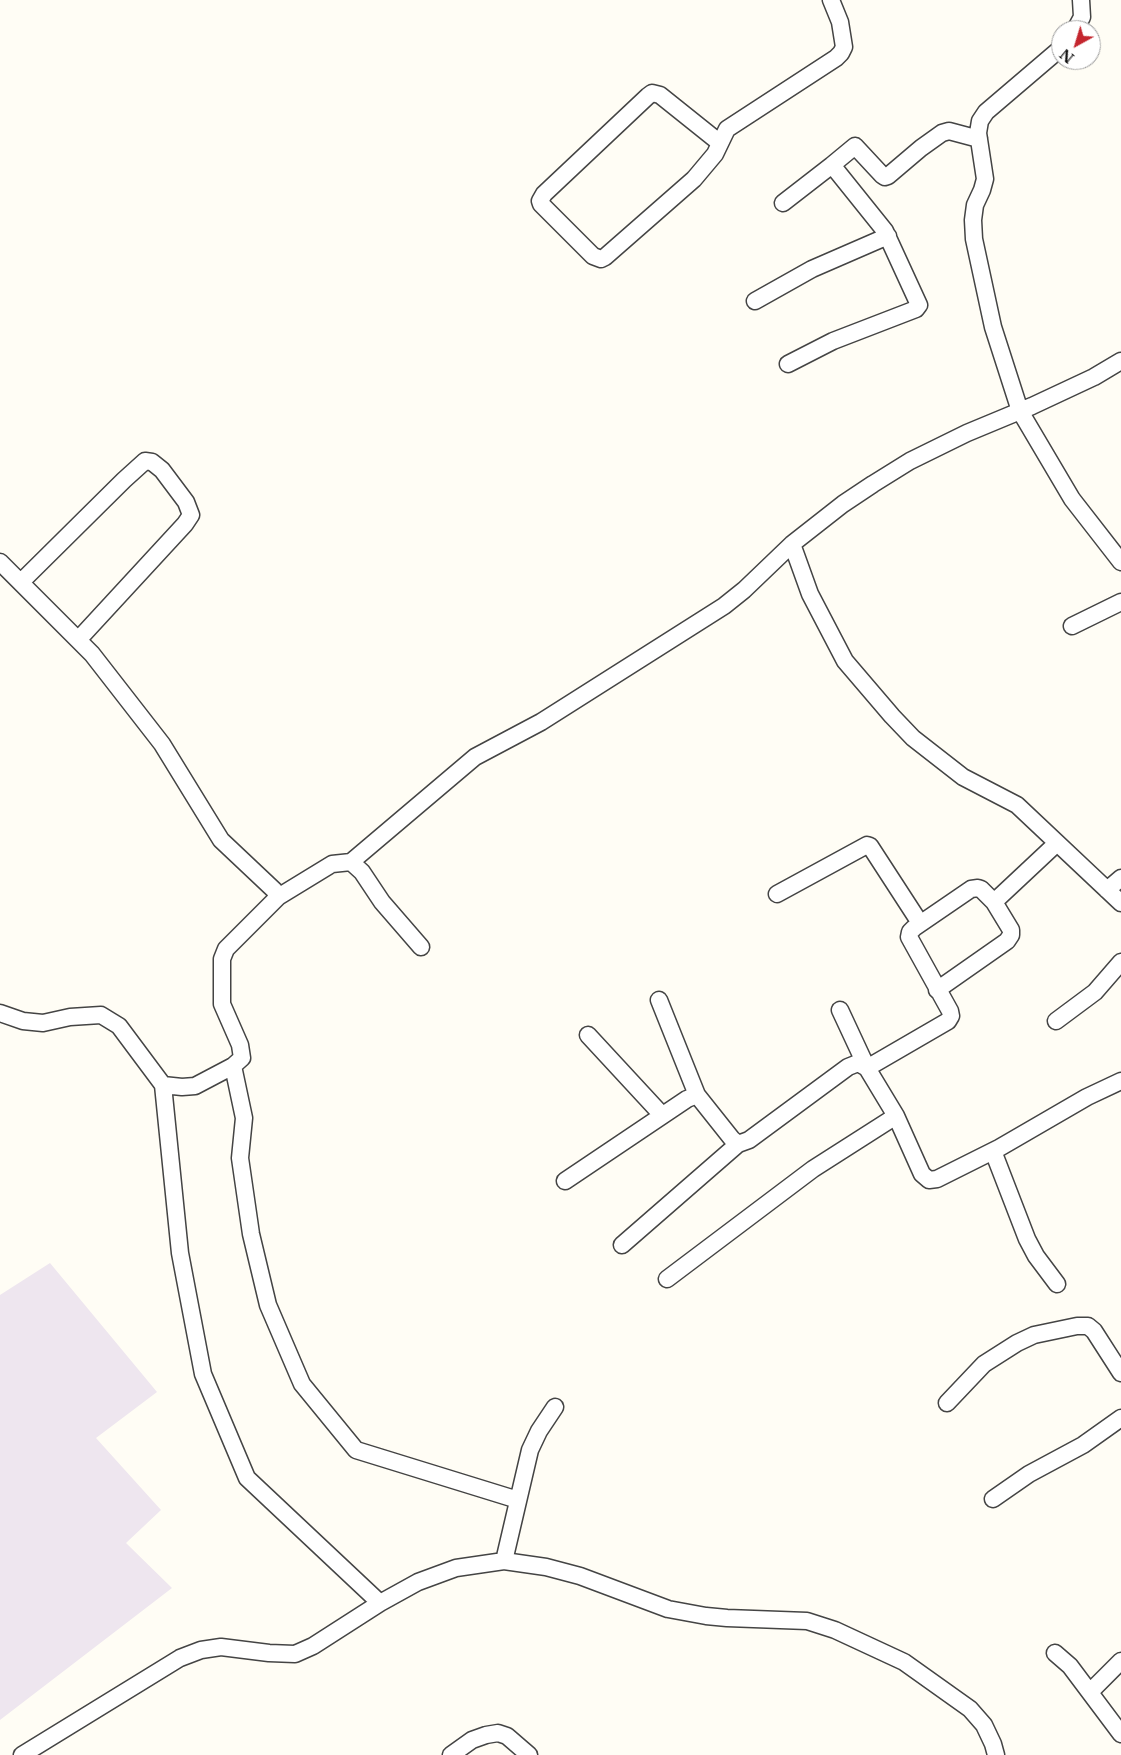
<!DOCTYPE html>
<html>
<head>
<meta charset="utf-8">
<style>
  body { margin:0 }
  #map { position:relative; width:1121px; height:1755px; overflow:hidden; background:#fffdf5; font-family:"Libre Baskerville",serif }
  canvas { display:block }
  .north { position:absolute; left:1051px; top:20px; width:50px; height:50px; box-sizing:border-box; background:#fff; border:1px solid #a0a0a0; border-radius:50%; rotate:219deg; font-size:14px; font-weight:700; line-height:20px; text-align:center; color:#111 }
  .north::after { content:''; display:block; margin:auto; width:18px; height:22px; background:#c4262e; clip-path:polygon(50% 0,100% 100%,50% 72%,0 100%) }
</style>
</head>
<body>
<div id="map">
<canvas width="1121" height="1755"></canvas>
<div class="north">N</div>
</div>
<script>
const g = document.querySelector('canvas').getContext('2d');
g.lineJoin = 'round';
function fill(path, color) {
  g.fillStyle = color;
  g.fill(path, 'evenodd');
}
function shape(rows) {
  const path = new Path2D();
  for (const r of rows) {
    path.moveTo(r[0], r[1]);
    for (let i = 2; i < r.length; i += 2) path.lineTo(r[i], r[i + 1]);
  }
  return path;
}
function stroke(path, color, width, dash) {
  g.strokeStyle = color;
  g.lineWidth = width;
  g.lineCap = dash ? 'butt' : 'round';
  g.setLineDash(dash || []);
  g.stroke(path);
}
const industrial = shape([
  [50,1263,157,1392,96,1438,161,1510,126,1543,172,1588,0,1720,0,1295]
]);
const street = shape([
  [1075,30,1082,17,1081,0],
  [1061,48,986,112,980,121,978,133,985,179,982,190,975,205,973,220,974,239,993,327,1020,411,1072,499,1121,562],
  [720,143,660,95,652,93,648,96,544,194,540,201,541,204,593,256,601,259,605,257,694,179,715,154,727,129,836,58,841,53,844,47,840,22,831,0],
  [783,203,832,165],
  [755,301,812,269,888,236],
  [788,364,833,341,916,309,919,305,885,231,832,165,855,146,882,175,885,177,888,176,921,148,942,133,949,131,979,139],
  [792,544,810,594,845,661,892,716,913,738,963,777,1017,805,1121,903],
  [0,562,92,654,162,744,221,840,274,890,278,897,226,949,222,959,222,1004,240,1045,242,1058,233,1066,195,1086,182,1087,163,1085,119,1026,101,1015,70,1017,43,1023,23,1021,0,1013],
  [21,582,124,480,145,461,152,462,162,470,186,502,191,515,185,524,78,640],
  [1072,626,1121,602],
  [351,862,475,757,541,722,724,606,744,590,792,544,843,504,873,484,910,461,967,433,1032,406,1094,377,1121,361],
  [1107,890,1121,878],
  [777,894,867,845,870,846,920,923],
  [278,897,332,864,351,862,362,872,382,902,421,947],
  [937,990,1007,941,1011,935,1011,930,994,902,1057,843],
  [659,1000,697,1095],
  [840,1010,867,1068,948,1021,951,1016,950,1011,909,937,910,932,914,928,971,889,978,888,981,889,994,902],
  [1056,1021,1095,992,1121,962],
  [588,1035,662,1115],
  [233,1066,244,1118,240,1158,251,1234,268,1305,302,1384,356,1450,518,1500],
  [163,1085,180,1253,203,1374,247,1478,380,1603],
  [993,1151,1027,1239,1036,1256,1057,1284],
  [565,1181,687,1099,697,1095,732,1139,738,1144,749,1140,848,1067,858,1063,867,1068,896,1116,922,1174,929,1180,937,1179,999,1148,1087,1097,1121,1081],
  [622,1245,738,1144],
  [667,1279,813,1169,896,1116],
  [947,1403,984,1364,1017,1343,1034,1335,1077,1326,1088,1326,1094,1331,1121,1373],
  [993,1499,1029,1474,1083,1445,1121,1418],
  [504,1561,530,1450,539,1431,555,1407],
  [1055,1653,1070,1666,1121,1734],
  [1090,1692,1121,1661],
  [22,1755,180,1658,201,1650,221,1647,269,1653,295,1654,313,1646,380,1603,418,1582,456,1568,504,1561,546,1567,580,1576,668,1609,706,1616,727,1618,807,1621,835,1630,904,1662,970,1709,984,1725,993,1744,996,1755],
  [451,1755,472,1740,486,1735,498,1733,507,1736,529,1755]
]);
fill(industrial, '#eee6ef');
stroke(street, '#444', 19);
stroke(street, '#fff', 16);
</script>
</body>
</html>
